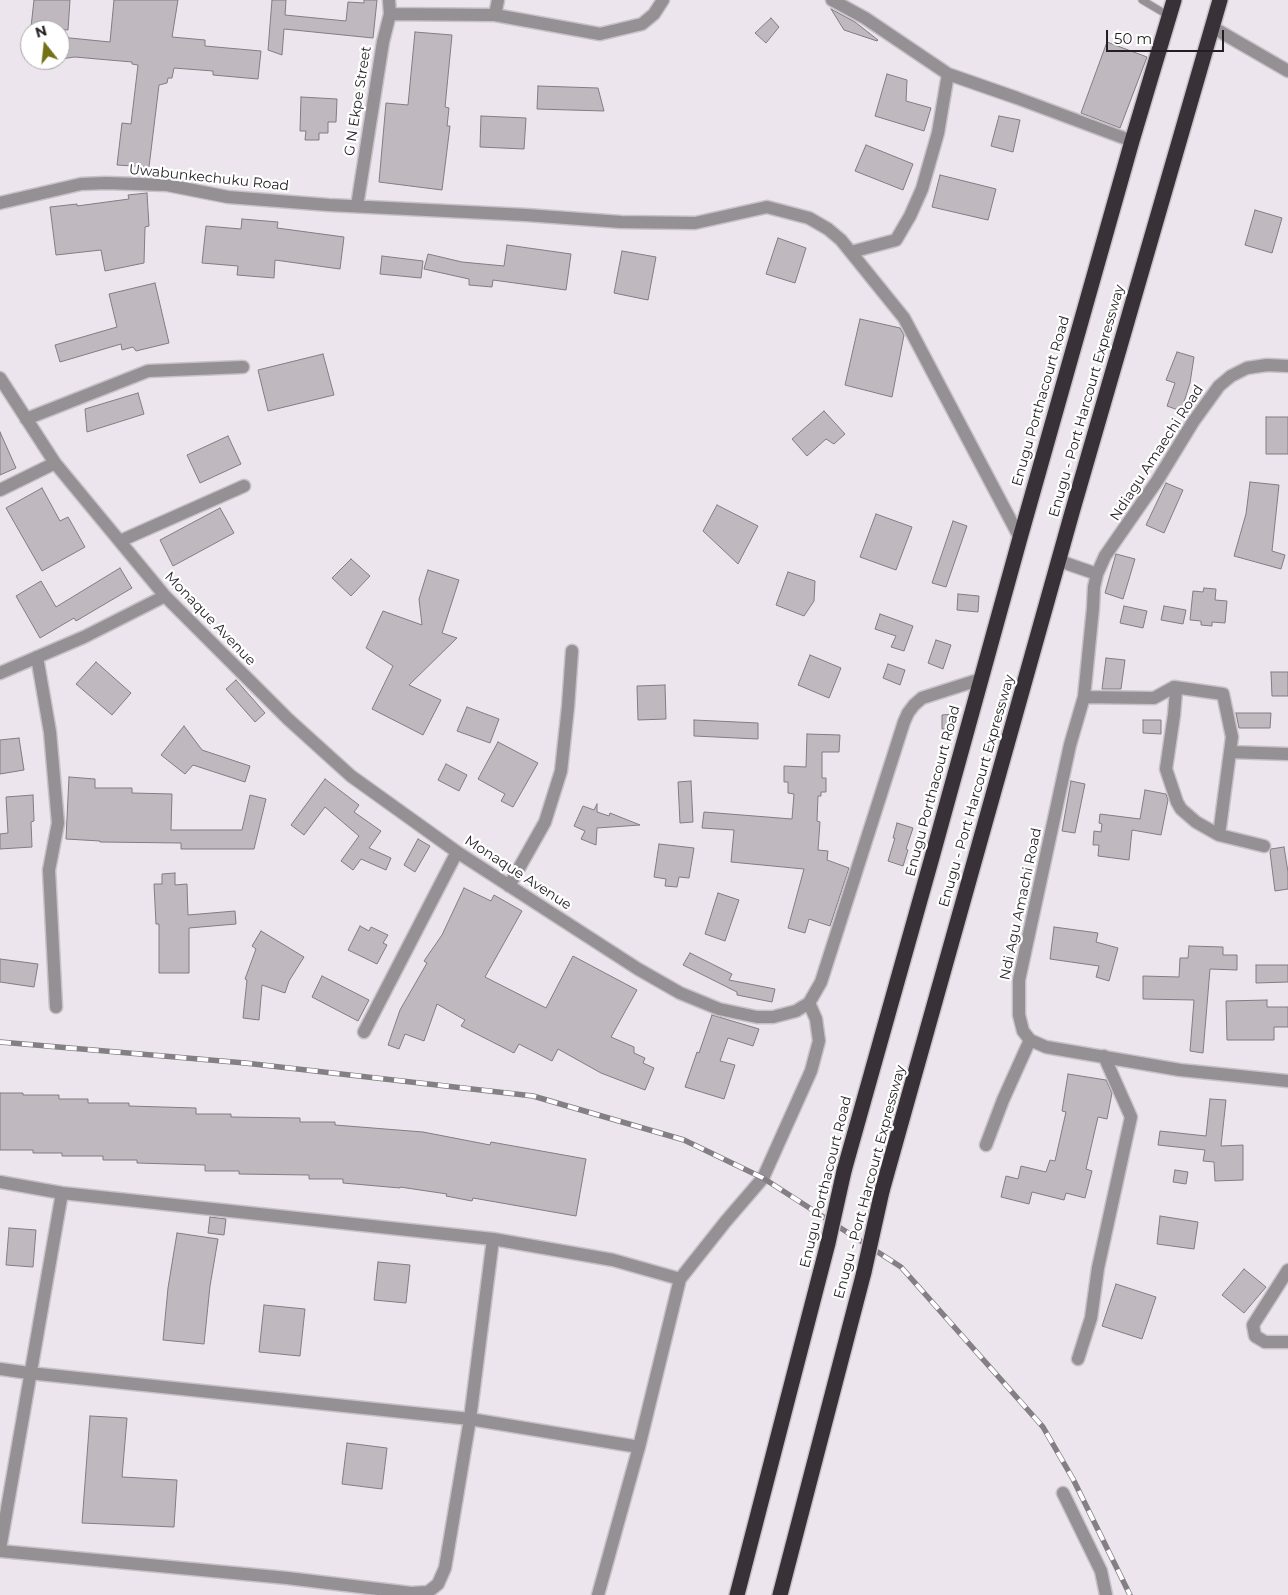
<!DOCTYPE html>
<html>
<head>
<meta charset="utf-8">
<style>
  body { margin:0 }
  #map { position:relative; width:1288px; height:1595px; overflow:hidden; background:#ede5ed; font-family:Montserrat,sans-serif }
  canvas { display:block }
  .north { position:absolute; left:20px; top:20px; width:50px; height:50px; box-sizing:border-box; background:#fff; border:1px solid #a7a5a7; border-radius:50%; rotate:344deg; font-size:14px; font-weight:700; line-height:20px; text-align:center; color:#221f22 }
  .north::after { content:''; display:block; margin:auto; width:18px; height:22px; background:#737216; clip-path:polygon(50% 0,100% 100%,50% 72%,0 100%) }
  .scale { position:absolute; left:1106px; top:30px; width:118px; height:22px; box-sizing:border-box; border:2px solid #221f22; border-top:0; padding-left:6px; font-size:15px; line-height:18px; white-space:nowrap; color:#221f22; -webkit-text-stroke:4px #fff; paint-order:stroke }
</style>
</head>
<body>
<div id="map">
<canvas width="1288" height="1595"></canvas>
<div class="north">N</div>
<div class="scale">50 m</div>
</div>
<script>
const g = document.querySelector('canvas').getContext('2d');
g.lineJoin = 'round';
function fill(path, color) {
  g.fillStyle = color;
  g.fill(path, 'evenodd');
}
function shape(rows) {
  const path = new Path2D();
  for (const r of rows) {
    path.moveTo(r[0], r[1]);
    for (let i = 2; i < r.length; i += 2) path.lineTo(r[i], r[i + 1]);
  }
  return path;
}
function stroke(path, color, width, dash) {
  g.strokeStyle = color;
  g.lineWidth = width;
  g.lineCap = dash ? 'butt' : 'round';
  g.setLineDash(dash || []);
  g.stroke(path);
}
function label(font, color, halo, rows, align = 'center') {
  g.font = font + ' Montserrat,sans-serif';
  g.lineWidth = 4.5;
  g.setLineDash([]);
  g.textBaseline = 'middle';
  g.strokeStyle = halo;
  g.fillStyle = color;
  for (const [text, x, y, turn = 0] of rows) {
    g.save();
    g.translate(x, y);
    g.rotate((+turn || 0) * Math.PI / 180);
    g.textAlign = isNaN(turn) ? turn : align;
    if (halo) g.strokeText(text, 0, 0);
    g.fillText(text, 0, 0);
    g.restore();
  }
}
const building = shape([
  [34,0,70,0,68,30,31,27,34,0],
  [114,0,178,0,172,37,205,40,205,46,261,51,258,79,213,75,213,71,174,68,172,78,168,78,167,83,159,85,149,167,117,165,122,123,131,124,138,65,132,64,132,62,75,57,60,59,60,37,110,42,114,0],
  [272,0,286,0,285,15,346,21,348,2,364,3,364,0,377,0,373,38,284,29,282,55,268,50,272,0],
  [831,9,855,22,878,40,877,41,844,30,831,9],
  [771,18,779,27,766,43,755,33,771,18],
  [415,32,452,35,445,107,449,108,447,126,450,126,442,190,379,182,386,103,408,105,415,32],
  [1107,42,1147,57,1120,128,1081,113,1107,42],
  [887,74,907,80,906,101,931,108,924,131,875,116,887,74],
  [538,86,598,88,604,111,537,109,538,86],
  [301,97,337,99,336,122,328,122,328,133,319,133,319,140,305,140,306,131,300,131,301,97],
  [481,116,526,118,524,149,480,147,481,116],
  [999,116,1020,120,1013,152,991,146,999,116],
  [866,145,913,164,903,190,855,171,866,145],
  [940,175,996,189,988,220,932,207,940,175],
  [147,193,149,226,145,227,144,263,105,271,101,250,56,255,50,207,77,204,77,206,129,199,128,195,147,193],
  [1255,210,1282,218,1272,253,1245,245,1255,210],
  [242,219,278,222,277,228,344,237,340,269,275,260,274,278,237,275,238,266,202,263,206,226,241,229,242,219],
  [778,238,806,248,795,283,766,274,778,238],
  [507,245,571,254,566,290,493,280,492,287,469,285,469,279,424,269,428,254,462,262,504,266,507,245],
  [622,251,656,257,648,300,614,293,622,251],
  [382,256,423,261,421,278,380,274,382,256],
  [155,283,169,343,136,351,133,347,122,350,121,344,60,362,55,345,117,327,109,294,155,283],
  [860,319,900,328,904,335,892,397,845,385,860,319],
  [1177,352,1194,357,1190,383,1181,411,1167,406,1175,383,1166,380,1177,352],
  [323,354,334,395,268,411,258,370,323,354],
  [138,393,144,414,87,432,85,409,138,393],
  [824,411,845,434,834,444,826,439,807,456,792,439,824,411],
  [1266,417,1288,417,1288,454,1266,454,1266,417],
  [0,432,16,468,0,475,0,432],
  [228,436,241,464,200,483,187,455,228,436],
  [1250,482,1279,485,1272,551,1285,555,1281,569,1234,556,1246,514,1250,482],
  [1166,483,1183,490,1164,533,1146,525,1166,483],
  [42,488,60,521,68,517,85,547,42,571,6,508,42,488],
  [717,505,758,526,738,564,703,531,717,505],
  [220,508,234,533,173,566,160,540,220,508],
  [876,514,912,527,896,570,860,557,876,514],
  [953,521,967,526,946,587,932,583,953,521],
  [1116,554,1135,559,1123,599,1105,593,1116,554],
  [351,559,370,576,351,596,332,578,351,559],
  [120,568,132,588,76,621,74,618,40,638,16,596,41,581,56,607,120,568],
  [428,570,459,580,442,633,457,638,409,685,441,700,423,735,372,709,393,666,366,648,383,611,422,625,419,599,428,570],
  [788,572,815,581,814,601,804,616,776,605,788,572],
  [1204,588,1216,589,1215,600,1227,601,1225,623,1212,622,1212,626,1201,625,1201,621,1190,620,1193,591,1203,592,1204,588],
  [958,594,979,596,978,612,957,610,958,594],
  [1124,606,1147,611,1143,628,1120,623,1124,606],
  [1164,606,1186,610,1183,624,1161,620,1164,606],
  [880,614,913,626,904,651,891,647,896,636,875,629,880,614],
  [936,640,951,645,943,669,928,663,936,640],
  [810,655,841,668,829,698,798,685,810,655],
  [1106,658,1125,660,1121,689,1102,689,1106,658],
  [96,662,131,693,112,715,76,684,96,662],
  [888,664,905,670,900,685,883,678,888,664],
  [1271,672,1288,672,1288,696,1272,696,1271,672],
  [236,680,265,713,255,722,226,689,236,680],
  [665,685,666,719,638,720,637,686,665,685],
  [467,707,499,719,490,743,457,731,467,707],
  [1236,713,1271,713,1270,728,1239,728,1236,713],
  [954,714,955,729,942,729,942,715,954,714],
  [694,720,758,723,758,739,694,736,694,720],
  [1143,720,1161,720,1161,734,1143,733,1143,720],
  [184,726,202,750,250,766,245,782,193,765,185,774,161,755,184,726],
  [807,734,840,735,839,752,822,752,822,778,826,778,826,792,821,792,821,796,818,796,817,821,820,822,818,850,828,851,827,860,849,868,830,926,809,919,805,933,788,928,804,869,731,862,734,830,702,828,704,812,792,819,794,794,788,793,788,782,784,782,784,766,806,767,807,734],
  [19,738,24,770,0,774,0,740,19,738],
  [498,742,538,763,513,807,501,801,505,794,478,779,498,742],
  [446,764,467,775,459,791,438,780,446,764],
  [69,777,95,779,95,788,132,788,132,793,172,794,171,830,242,830,250,795,266,799,254,849,181,849,181,843,100,842,100,841,66,839,69,777],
  [325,779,359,805,354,812,381,831,369,848,391,858,386,870,361,859,353,870,341,861,359,836,325,807,304,835,291,825,325,779],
  [691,781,693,822,680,823,678,782,691,781],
  [1071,781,1085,784,1075,833,1062,831,1071,781],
  [1145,790,1166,794,1168,800,1161,835,1132,830,1129,860,1098,856,1099,845,1093,845,1094,831,1101,832,1102,824,1099,823,1100,814,1140,819,1145,790],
  [33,795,34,821,31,822,32,847,0,849,0,834,8,833,6,797,33,795],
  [597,804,597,812,609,816,610,813,640,825,597,828,596,845,581,839,585,831,574,826,583,806,594,810,597,804],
  [897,823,913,828,906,849,908,850,903,866,888,861,895,838,893,838,897,823],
  [418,839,430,846,415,872,404,865,418,839],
  [659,844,694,848,689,878,679,877,677,887,665,886,666,879,654,877,659,844],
  [1284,847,1288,872,1288,889,1275,891,1270,852,1271,849,1284,847],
  [175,873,175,885,187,884,188,915,235,911,236,924,189,928,189,973,159,973,159,924,156,924,154,884,162,884,162,874,175,873],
  [464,888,491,901,494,895,522,911,485,977,546,1008,573,956,637,990,611,1037,634,1047,634,1053,645,1058,643,1063,654,1068,645,1090,601,1073,558,1049,552,1061,519,1044,514,1053,461,1026,465,1020,437,1004,424,1041,405,1034,399,1049,388,1045,400,1010,427,963,424,961,442,935,464,888],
  [718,893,739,900,725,941,705,934,718,893],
  [360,926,369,931,371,927,388,935,383,943,387,945,377,964,348,950,360,926],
  [1054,927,1098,933,1096,942,1118,948,1109,981,1096,977,1099,966,1050,959,1054,927],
  [261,931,304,957,289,981,285,993,262,985,259,1020,243,1018,247,980,245,979,256,949,252,946,261,931],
  [1189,946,1223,947,1223,955,1237,955,1237,970,1210,969,1203,1053,1190,1051,1194,1000,1143,999,1143,976,1179,977,1180,958,1188,958,1189,946],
  [690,953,732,974,729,980,775,989,772,1002,737,995,737,992,683,965,690,953],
  [0,959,38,964,34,987,0,982,0,959],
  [1256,965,1288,965,1288,982,1256,983,1256,965],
  [322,976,369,1000,358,1021,312,997,322,976],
  [1267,1000,1267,1007,1288,1007,1288,1027,1274,1027,1274,1040,1227,1040,1226,1001,1267,1000],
  [712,1015,759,1029,753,1046,728,1038,720,1061,735,1065,724,1099,685,1087,697,1052,699,1053,712,1015],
  [1068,1074,1106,1080,1112,1093,1107,1119,1098,1117,1086,1169,1092,1171,1085,1198,1066,1193,1064,1200,1032,1192,1029,1204,1001,1197,1006,1176,1018,1179,1021,1166,1046,1172,1050,1160,1055,1161,1066,1112,1062,1111,1068,1074],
  [0,1093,23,1093,23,1095,59,1095,59,1099,88,1099,88,1103,129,1103,129,1106,196,1108,196,1114,231,1114,231,1117,300,1118,300,1122,335,1122,335,1125,423,1132,490,1145,491,1142,586,1159,576,1216,473,1198,472,1201,446,1196,447,1194,400,1187,400,1188,343,1183,343,1179,309,1179,309,1175,239,1174,239,1171,205,1171,205,1165,137,1163,137,1160,103,1160,103,1156,62,1156,62,1153,33,1153,33,1150,0,1150,0,1093],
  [1210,1099,1226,1100,1221,1146,1243,1145,1243,1180,1215,1181,1214,1162,1203,1161,1205,1150,1158,1145,1160,1131,1206,1136,1210,1099],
  [1175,1170,1188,1172,1186,1184,1173,1182,1175,1170],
  [1160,1216,1198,1222,1194,1249,1157,1244,1160,1216],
  [210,1217,226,1219,224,1235,208,1233,210,1217],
  [9,1228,36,1230,33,1267,6,1265,9,1228],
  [177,1233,218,1239,210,1286,204,1344,163,1340,168,1288,177,1233],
  [378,1262,410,1265,406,1303,374,1300,378,1262],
  [1244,1269,1266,1287,1244,1313,1222,1295,1244,1269],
  [1116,1284,1156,1297,1142,1339,1102,1326,1116,1284],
  [264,1305,305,1309,300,1356,259,1352,264,1305],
  [90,1416,127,1418,122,1477,177,1480,174,1527,82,1523,90,1416],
  [347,1443,387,1448,382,1489,342,1484,347,1443]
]);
const lane = shape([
  [1142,0,1169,16]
]);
const street = shape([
  [832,0,865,18,948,74,1017,98,1132,141],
  [390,14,495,15,600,34,642,24,654,14,663,0],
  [495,15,498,0],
  [1212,27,1288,71],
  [0,203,81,184,106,183,167,185,228,197,329,205,526,215,621,222,695,223,767,207,809,218,828,229,841,240,904,318,1020,538],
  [357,206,383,42,390,14,389,0],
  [851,252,896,240,910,216,922,189,938,133,948,74],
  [1288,366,1267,365,1247,368,1231,376,1219,386,1193,422,1157,481,1105,556,1097,574,1094,587,1093,608,1084,697,1070,745,1019,980,1019,1015,1023,1031,1030,1040,1046,1047,1180,1070,1288,1081],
  [0,378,55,463,165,596,288,719,351,776,457,852,638,969,680,993,719,1009,757,1017,773,1017,796,1011,809,1003,821,982,904,722,908,713,914,705,922,698,981,679],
  [26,419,148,371,243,367],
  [0,490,55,463],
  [120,541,244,486],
  [1059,559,1068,564,1097,574],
  [37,657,50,732,58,823,49,870,56,1007],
  [0,673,84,637,165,596],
  [1174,687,1223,694,1232,737,1219,835],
  [1084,697,1154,698,1174,687,1176,691,1174,715,1166,769,1177,802,1181,809,1196,822,1219,835,1264,846],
  [1230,752,1288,754],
  [509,886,545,822,561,771,568,707,572,651],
  [364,1032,457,852],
  [986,1145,1003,1100,1030,1040],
  [0,1182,62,1193,493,1239,613,1260,680,1279,726,1221,763,1178,811,1071,819,1041,816,1019,809,1003],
  [1288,1270,1253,1325,1255,1336,1265,1342,1288,1342],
  [1078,1359,1091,1318,1098,1268,1131,1117,1104,1056],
  [0,1369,29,1373,470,1419,639,1447],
  [1063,1493,1101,1571,1106,1595],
  [0,1549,62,1193],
  [0,1551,287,1578,411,1593,428,1592,438,1584,445,1568,470,1419,493,1239],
  [598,1595,639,1447,680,1279]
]);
const highway = shape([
  [844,1171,931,861,1020,538,1132,141,1174,0],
  [882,1191,1073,509,1220,0],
  [737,1595,828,1243],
  [780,1595,864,1272]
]);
const rail = shape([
  [0,1042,245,1063,533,1096,684,1140,763,1178,901,1267,1043,1427,1073,1479,1130,1595]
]);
const highwayBridge = shape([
  [828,1243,844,1171],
  [864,1272,882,1191]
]);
const streetNames = [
  ["G N Ekpe Street",358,101,-81],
  ["Uwabunkechuku Road",209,178,6],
  ["Enugu Porthacourt Road",1041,401,-74],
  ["Enugu - Port Harcourt Expressway",1087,401,-74],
  ["Ndiagu Amaechi Road",1157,453,-57],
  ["Monaque Avenue",210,619,46],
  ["Enugu Porthacourt Road",933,791,-75],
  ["Enugu - Port Harcourt Expressway",977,791,-74],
  ["Monaque Avenue",518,873,33],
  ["Ndi Agu Amachi Road",1021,904,-78],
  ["Enugu Porthacourt Road",826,1182,-76],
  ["Enugu - Port Harcourt Expressway",870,1182,-75]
];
fill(building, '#bfb8bf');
stroke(building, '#837c83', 1);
stroke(lane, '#c8c1c8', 9);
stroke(street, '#c8c1c8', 15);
stroke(highway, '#c8c1c8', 18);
stroke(lane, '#949094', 7);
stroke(street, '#949094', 12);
stroke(highway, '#383238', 15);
stroke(rail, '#847f84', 5.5);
stroke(rail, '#fff', 4, [11]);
stroke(highwayBridge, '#c8c1c8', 18, []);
stroke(highwayBridge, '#383238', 15);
label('14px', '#221f22', '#fff', streetNames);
</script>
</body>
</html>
